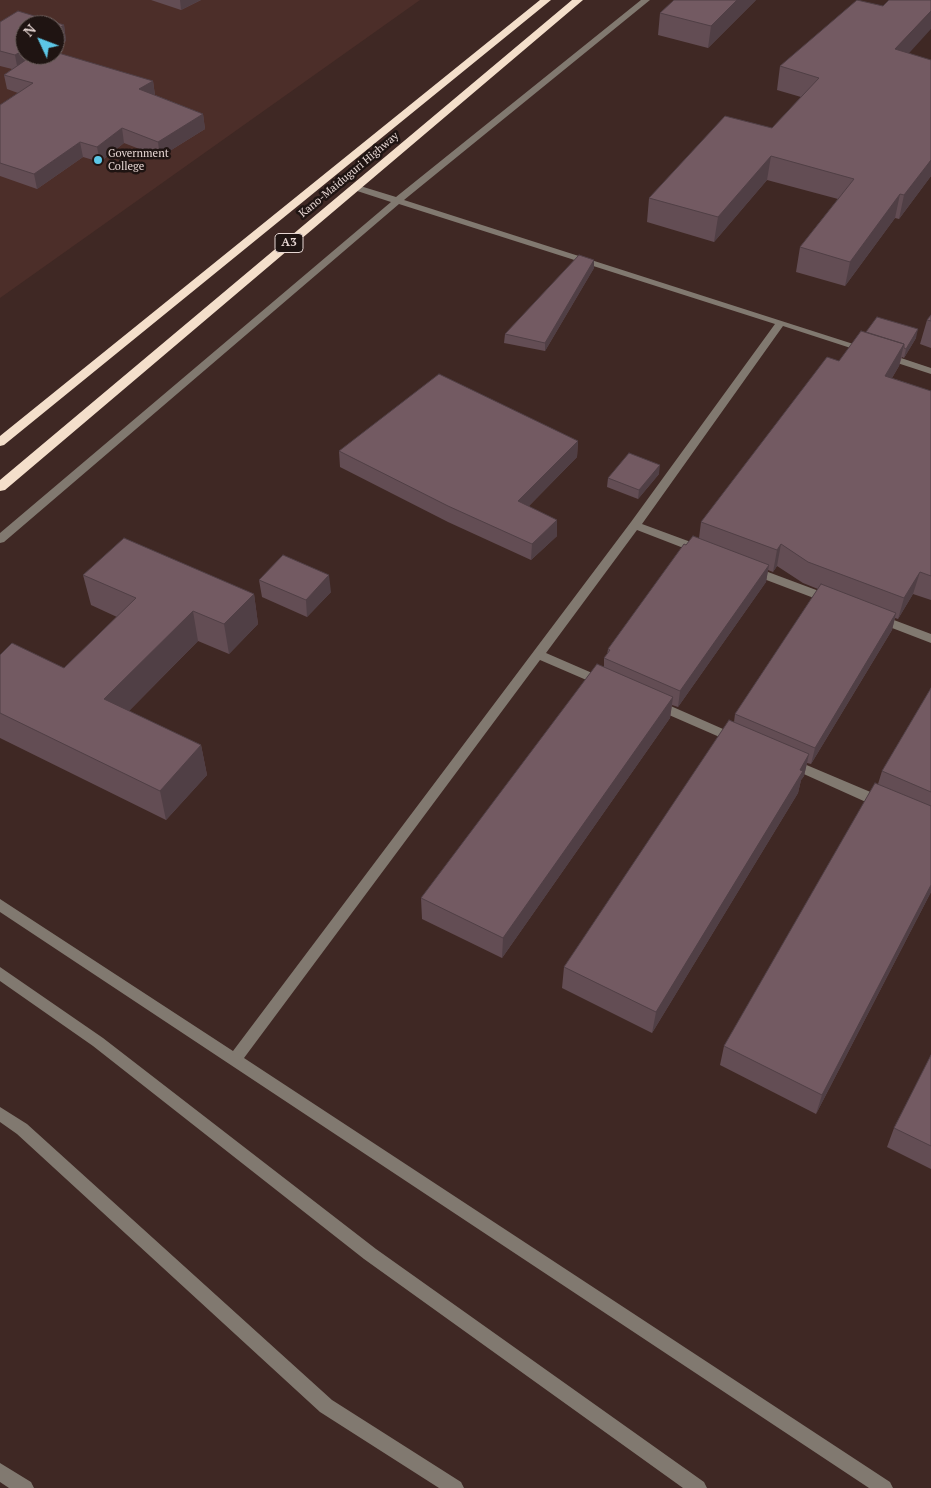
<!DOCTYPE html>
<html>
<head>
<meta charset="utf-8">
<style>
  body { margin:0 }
  #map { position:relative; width:931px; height:1488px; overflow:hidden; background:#3f2824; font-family:"PT Serif",serif }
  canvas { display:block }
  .north { position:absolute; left:15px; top:15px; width:50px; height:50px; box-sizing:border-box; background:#1f1412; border:1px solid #6f625f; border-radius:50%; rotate:313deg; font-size:14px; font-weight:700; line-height:20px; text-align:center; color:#e6d6d3 }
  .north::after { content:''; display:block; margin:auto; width:18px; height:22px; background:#5cc7e7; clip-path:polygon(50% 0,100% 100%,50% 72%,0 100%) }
</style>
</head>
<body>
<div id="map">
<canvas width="931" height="1488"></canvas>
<div class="north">N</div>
</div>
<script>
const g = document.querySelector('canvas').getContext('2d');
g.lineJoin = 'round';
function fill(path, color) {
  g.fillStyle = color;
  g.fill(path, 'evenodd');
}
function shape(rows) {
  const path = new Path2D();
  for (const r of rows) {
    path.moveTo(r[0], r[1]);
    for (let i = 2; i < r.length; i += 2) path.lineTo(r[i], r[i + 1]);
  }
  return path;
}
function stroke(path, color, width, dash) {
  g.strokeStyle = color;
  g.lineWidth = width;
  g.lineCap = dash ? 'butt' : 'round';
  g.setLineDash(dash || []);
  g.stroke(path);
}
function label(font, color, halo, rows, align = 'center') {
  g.font = font + ' "PT Serif",serif';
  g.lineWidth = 5;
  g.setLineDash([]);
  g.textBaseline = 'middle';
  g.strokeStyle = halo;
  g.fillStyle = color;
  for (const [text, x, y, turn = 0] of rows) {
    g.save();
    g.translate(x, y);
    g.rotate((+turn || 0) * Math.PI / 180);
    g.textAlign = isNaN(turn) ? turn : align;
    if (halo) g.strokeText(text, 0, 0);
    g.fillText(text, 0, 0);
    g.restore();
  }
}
const built = shape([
  [0,0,420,0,0,298],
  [25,25,55,25,55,55,25,55]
]);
const minor = shape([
  [641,0,650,0,404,200,872,350,871,352,863,352,783,326,642,524,707,548,709,551,707,554,699,554,637,530,546,653,606,679,608,682,606,685,598,685,540,660,244,1058,890,1482,893,1488,869,1488,0,912,0,899,233,1051,631,522,775,324,399,204,4,542,0,543,0,533,391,202,351,189,351,185,357,185,396,197,641,0],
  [886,353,931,368,931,374,882,358,882,354,886,353],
  [752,566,835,597,837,600,831,604,827,603,748,573,746,570,752,566],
  [878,614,931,634,931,643,874,621,872,618,878,614],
  [657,700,739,736,741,739,739,742,731,742,653,708,651,705,657,700],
  [790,758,887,799,888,803,887,807,877,807,786,766,784,763,786,760,790,758],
  [0,967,103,1038,376,1249,704,1482,707,1488,683,1488,364,1259,93,1046,0,981,0,967],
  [0,1107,27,1124,332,1400,461,1482,464,1488,439,1488,320,1412,17,1134,0,1122,0,1107],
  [0,1463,31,1482,34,1488,9,1488,0,1482,0,1463]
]);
const highway = shape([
  [540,0,551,0,4,445,0,446,0,436,540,0],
  [572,0,583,0,5,490,0,491,0,480,572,0]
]);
const wall = shape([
  [151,0,201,0,181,10],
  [756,0,708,48,658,35,660,13],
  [0,22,64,25,66,41,25,55,153,81,155,95,203,114,205,129,160,157,124,143,100,162,83,157,37,189,0,176,0,105,18,93,7,89,4,75,12,69,0,66],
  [909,53,931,176,899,219,895,218,845,286,796,272,800,247,838,199,767,180,714,242,647,222,649,198,772,128,801,97,777,90,780,66],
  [594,260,594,268,545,351,504,343,505,334],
  [931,315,931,348,920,344,927,320],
  [866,332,916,338,904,358,902,357,899,366,892,378,931,391,931,600,913,594,898,619,895,618,892,630,811,764,807,763,804,776,801,780,798,793,652,1033,562,988,564,967,734,722,735,714,818,589,803,583,777,566,773,572,768,570,766,582,678,707,672,705,670,718,502,958,422,919,421,898,604,667,604,658,607,655,608,649,686,545,699,538,701,522,839,361],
  [578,441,577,457,529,506,557,536,531,560,448,522,340,467,339,451],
  [659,474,638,499,607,487,608,478],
  [83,575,254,594,258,624,229,654,198,641,129,711,201,745,207,775,166,820,0,738,0,655,64,668,117,617,91,605],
  [259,580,331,592,307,617,262,597],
  [931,688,931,892,816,1114,720,1065,724,1046,878,784,882,771],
  [931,1055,931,1169,887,1147,894,1128]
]);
const shadedWall = shape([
  [180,0,201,0,181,10],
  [737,0,756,0,708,48,711,26],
  [931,11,931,29,891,73,895,49],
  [64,25,66,41,55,48,55,30],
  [25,49,25,55,44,55,18,71,15,55],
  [153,81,155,96,139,89],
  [203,114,205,129,160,157,158,142],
  [122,128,124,143,100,162,97,147],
  [80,142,83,157,37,189,34,174],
  [771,156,767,180,714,242,718,217],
  [931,160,931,176,899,219,904,195],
  [900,194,895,218,845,286,850,262],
  [594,260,594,268,545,351,545,343],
  [918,329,916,338,904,358,906,349],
  [904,344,899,366,880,398,885,376],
  [578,441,577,457,518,517,518,501],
  [660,465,659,474,638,499,639,490],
  [557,520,557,536,531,560,532,544],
  [781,544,777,566,773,572,777,550],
  [769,565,766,582,678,707,680,691],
  [920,572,913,594,898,619,904,598],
  [329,575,331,592,307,617,306,600],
  [254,594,258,624,229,654,224,624],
  [193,611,198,641,111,729,104,699],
  [896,613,892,630,811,764,815,748],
  [673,697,670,718,502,958,503,938],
  [201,745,207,775,166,820,160,791],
  [809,754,804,776,801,780,798,793,652,1033,656,1012],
  [931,885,931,892,816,1114,822,1095]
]);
const building = shape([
  [674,0,737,0,711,26,660,13,674,0],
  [857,0,883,6,889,0,931,0,931,11,895,49,931,60,931,160,904,195,900,194,850,262,800,247,854,179,771,156,718,217,649,198,725,116,772,128,819,78,780,66,857,0],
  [18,11,64,25,55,30,55,25,25,25,25,49,15,55,0,51,0,22,18,11],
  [55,52,153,81,139,89,203,114,158,142,122,128,97,147,80,142,34,174,0,163,0,105,33,83,4,75,33,55,55,55,55,52],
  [579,255,594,260,545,343,505,334,579,255],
  [931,315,931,321,927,320,931,315],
  [877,317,918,329,906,349,904,348,904,344,866,332,877,317],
  [861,331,904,344,885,376,931,391,931,576,920,572,904,598,808,562,781,544,777,550,701,522,827,357,839,361,861,331],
  [439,374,578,441,518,501,557,520,532,544,448,506,339,451,439,374],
  [629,453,660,465,639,490,608,478,629,453],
  [693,536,769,565,680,691,604,658,610,650,608,649,684,544,686,545,693,536],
  [124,538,254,594,224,624,193,611,104,699,201,745,160,791,0,713,0,655,12,643,64,668,136,598,83,575,124,538],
  [283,555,329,575,306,600,259,580,283,555],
  [821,584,896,613,815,748,735,714,821,584],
  [597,664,673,697,503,938,421,898,597,664],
  [931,688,931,792,882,771,931,688],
  [729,720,809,754,800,770,803,771,656,1012,564,967,729,720],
  [875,783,931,806,931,885,822,1095,724,1046,875,783],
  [931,1055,931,1146,894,1128,931,1055]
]);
const markers = [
  [98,160,5,"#5cc7e7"]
];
const farPoinames = [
  ["Government",108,154],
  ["College",108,167]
];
const farStreetnames = [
  ["Kano-Maiduguri Highway",349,175,-40]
];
const shields = [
  [289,243,28]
];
const shieldNames = [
  ["A3",289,243]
];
fill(built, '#4c2e29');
fill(minor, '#817970');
fill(highway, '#f4dfcb');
fill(wall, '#634d54');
fill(shadedWall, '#503f45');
fill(building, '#735a62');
stroke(building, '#503f45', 1);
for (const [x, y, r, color] of markers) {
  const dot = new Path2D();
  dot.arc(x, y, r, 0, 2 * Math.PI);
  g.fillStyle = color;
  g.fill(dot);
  stroke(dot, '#1f1412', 2);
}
label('11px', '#e6d6d3', '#1f1412', farPoinames, 'left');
label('11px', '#e6d6d3', '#1f1412', farStreetnames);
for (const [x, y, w] of shields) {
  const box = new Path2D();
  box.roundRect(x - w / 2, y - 9.5, w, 19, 4);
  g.fillStyle = '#1f1412';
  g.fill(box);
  stroke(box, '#e6d6d3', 1);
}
label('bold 12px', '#e6d6d3', null, shieldNames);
</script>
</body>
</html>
